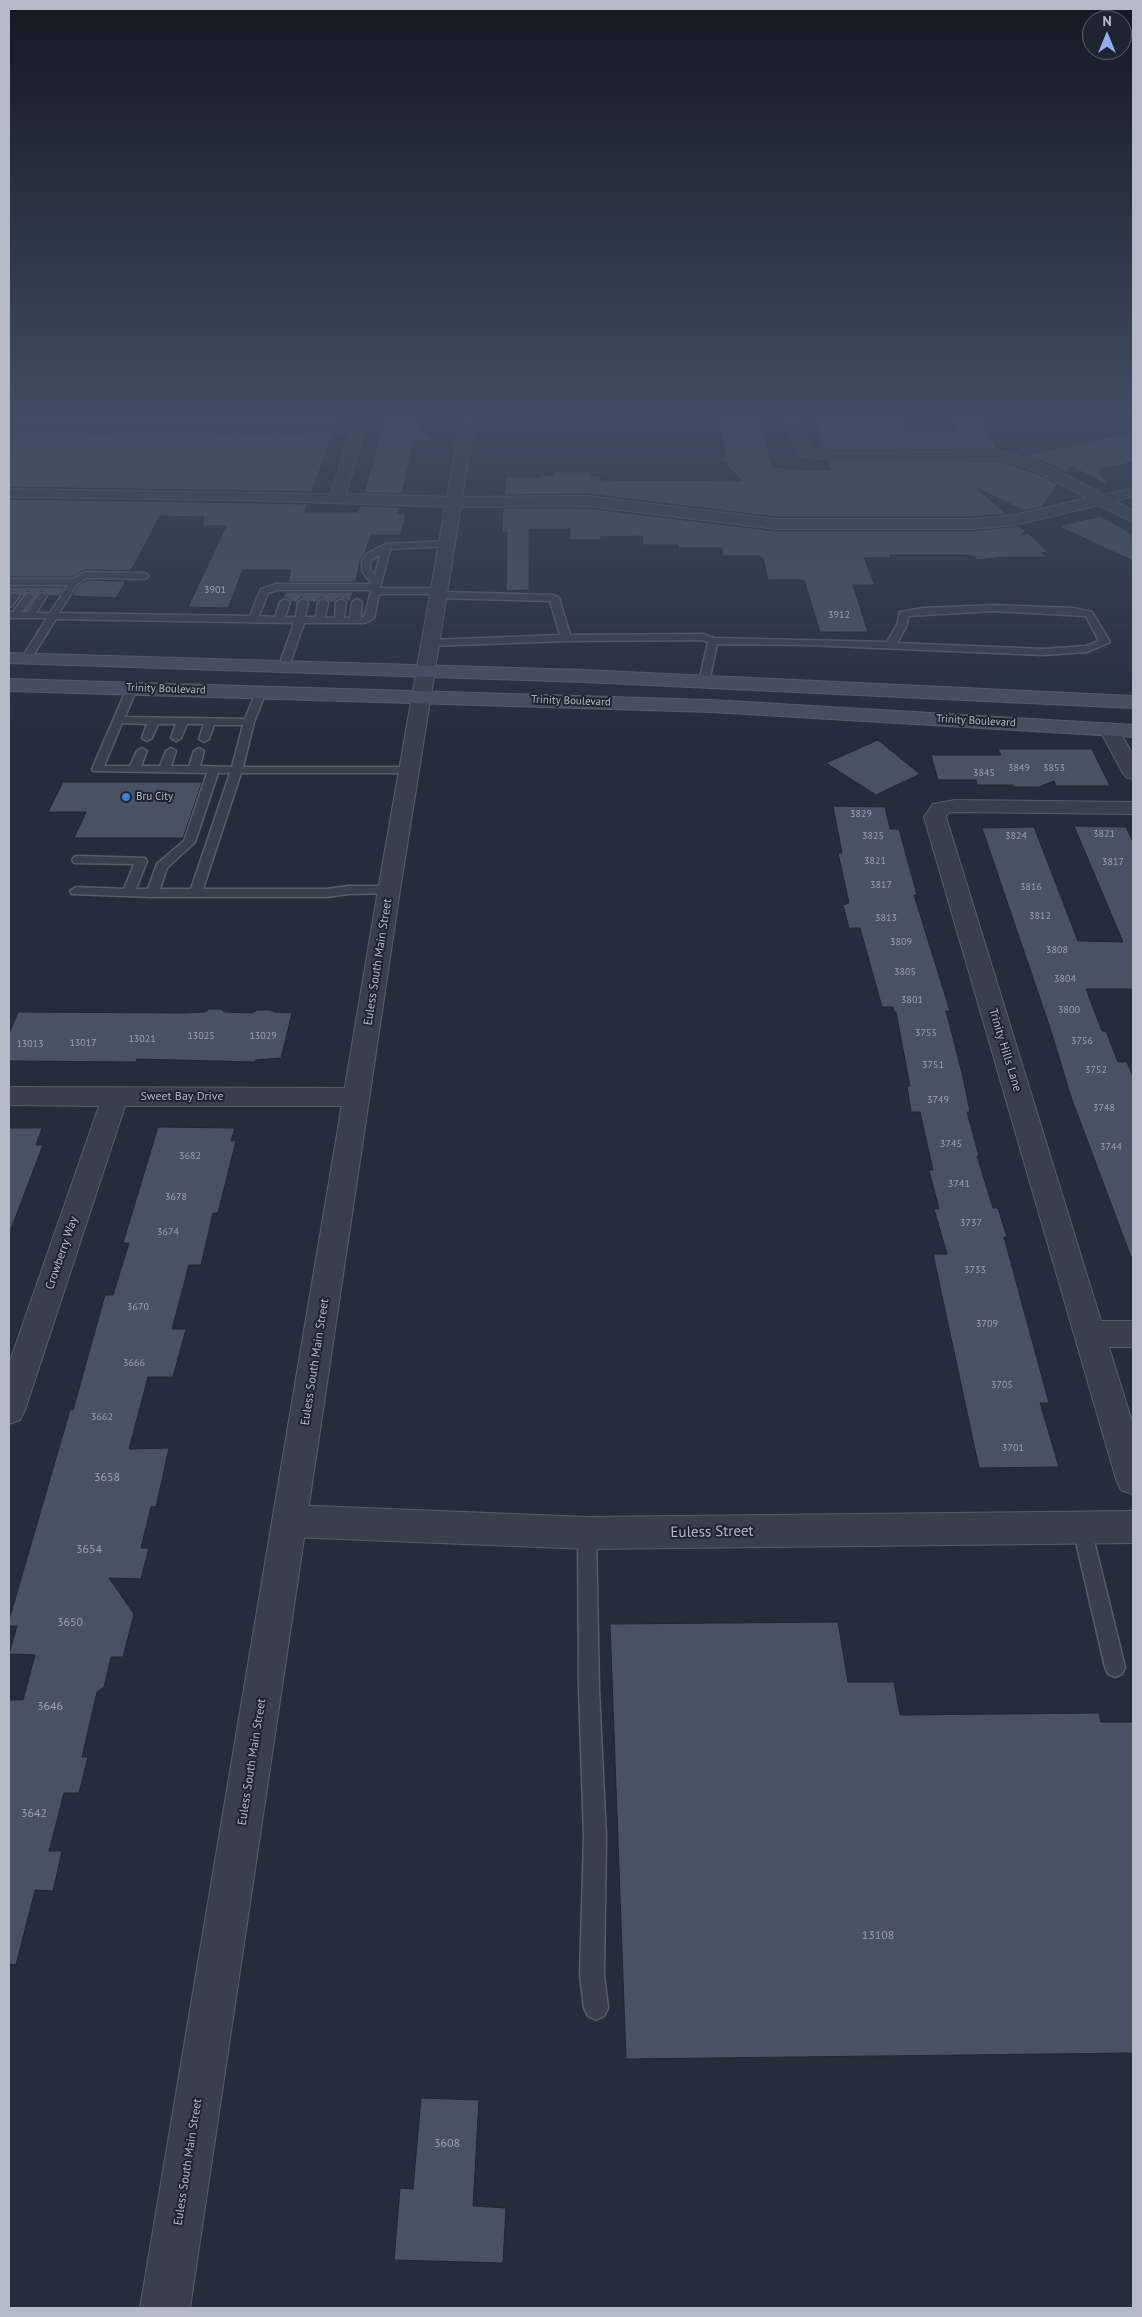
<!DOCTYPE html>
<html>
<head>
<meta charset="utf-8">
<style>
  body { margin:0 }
  #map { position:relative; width:1142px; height:2317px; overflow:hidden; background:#252d3c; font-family:"PT Sans",sans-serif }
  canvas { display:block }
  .frame { position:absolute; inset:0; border:10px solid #b5bac7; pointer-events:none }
  .north { position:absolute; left:1082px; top:10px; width:50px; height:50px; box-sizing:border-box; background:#1e2431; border:1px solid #5a606d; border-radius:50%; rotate:0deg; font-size:14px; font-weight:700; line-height:20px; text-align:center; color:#b5bac7 }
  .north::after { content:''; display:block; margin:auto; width:18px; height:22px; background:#8faef1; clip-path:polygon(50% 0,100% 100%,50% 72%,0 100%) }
</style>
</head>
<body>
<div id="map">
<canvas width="1142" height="2317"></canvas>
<div class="frame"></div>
<div class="north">N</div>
</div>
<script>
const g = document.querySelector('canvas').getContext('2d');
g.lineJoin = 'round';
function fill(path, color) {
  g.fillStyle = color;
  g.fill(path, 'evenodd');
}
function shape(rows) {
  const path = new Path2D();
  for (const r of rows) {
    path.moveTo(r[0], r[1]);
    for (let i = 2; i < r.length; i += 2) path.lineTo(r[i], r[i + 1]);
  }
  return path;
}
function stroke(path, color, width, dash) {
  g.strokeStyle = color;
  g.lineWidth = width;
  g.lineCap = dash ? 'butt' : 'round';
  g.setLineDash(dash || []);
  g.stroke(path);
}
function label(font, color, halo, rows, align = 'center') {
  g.font = font + ' "PT Sans",sans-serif';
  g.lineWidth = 4;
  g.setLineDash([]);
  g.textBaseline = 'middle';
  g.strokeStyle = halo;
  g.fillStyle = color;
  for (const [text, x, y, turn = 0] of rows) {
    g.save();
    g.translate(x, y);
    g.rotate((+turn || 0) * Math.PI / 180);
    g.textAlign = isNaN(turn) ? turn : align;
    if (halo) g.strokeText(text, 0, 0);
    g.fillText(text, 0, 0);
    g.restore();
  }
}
const building = shape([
  [15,417,338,417,336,423,11,422,15,417],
  [386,417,413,417,432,441,414,441,402,494,364,493,386,417],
  [718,417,759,417,772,466,794,469,831,470,828,461,1002,461,1038,474,1058,484,1042,507,1025,511,977,488,1006,514,972,517,776,517,587,494,504,495,506,477,540,477,540,475,553,475,553,472,592,472,591,476,600,476,600,480,742,481,721,458,725,457,718,417],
  [814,417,901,418,906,429,910,429,911,431,959,431,952,417,980,417,997,449,840,451,824,449,814,417],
  [1133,432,1133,462,1098,470,1109,486,1071,466,1066,473,1050,464,1024,456,1133,432],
  [9,434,332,435,312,492,9,487,9,434],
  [9,499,308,504,305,512,358,512,360,506,399,507,397,514,406,514,401,535,371,535,365,554,360,561,356,582,288,582,291,570,243,570,228,608,188,607,226,526,202,526,204,517,160,516,131,571,85,570,72,577,9,577,9,499],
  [503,508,587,508,776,531,972,531,1019,526,1025,531,1021,535,1028,533,1048,552,1042,553,1046,557,1006,557,976,560,976,557,966,555,890,555,891,558,864,558,875,585,853,585,868,632,820,632,804,580,768,580,763,558,759,556,723,556,722,548,679,548,678,545,643,545,642,536,600,537,600,540,570,540,570,529,529,529,529,590,506,591,507,532,502,532,503,508],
  [1100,516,1133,534,1133,561,1058,526,1100,516],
  [88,580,126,581,116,598,72,596,78,585,88,580],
  [9,587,65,587,59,596,49,596,41,591,36,596,28,591,23,596,12,591,9,594,9,587],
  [285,592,353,592,350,602,340,597,334,602,330,602,322,597,316,602,310,602,302,597,296,602,292,602,286,597,283,598,285,592],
  [878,740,920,774,876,795,826,763,878,740],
  [998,749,1092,749,1110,786,1056,786,1054,781,1039,787,1014,787,1013,785,977,785,976,780,938,780,931,755,1001,755,998,749],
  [63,782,202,782,183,838,74,838,86,812,48,812,63,782],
  [833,806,885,807,890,829,899,829,917,895,914,895,950,1011,946,1011,963,1077,970,1112,967,1112,979,1156,977,1156,993,1208,998,1208,1007,1237,1004,1237,1049,1403,1040,1403,1059,1467,979,1468,933,1254,947,1254,934,1209,939,1209,929,1170,933,1170,920,1112,911,1112,907,1086,910,1086,896,1012,894,1012,893,1007,882,1007,860,928,849,928,843,905,849,903,838,853,842,853,833,806],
  [1074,826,1126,827,1133,842,1133,989,1086,989,1102,1031,1106,1031,1118,1062,1127,1062,1133,1077,1133,1257,1131,1257,1071,1097,1051,1031,982,828,1034,827,1078,941,1123,942,1074,826],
  [209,1009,221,1009,224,1012,252,1013,257,1010,270,1010,274,1012,292,1013,281,1058,256,1060,255,1062,137,1059,136,1062,9,1061,9,1034,18,1012,184,1013,205,1012,209,1009],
  [158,1127,235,1128,231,1141,236,1141,218,1213,213,1213,201,1265,189,1265,172,1329,186,1329,173,1377,148,1377,129,1449,169,1448,156,1507,151,1507,141,1548,149,1548,141,1579,109,1578,134,1614,123,1657,111,1657,104,1687,97,1692,82,1757,88,1757,79,1793,64,1793,49,1851,62,1851,53,1891,35,1890,16,1965,9,1964,9,1700,23,1700,35,1655,9,1654,17,1626,9,1626,9,1620,70,1410,73,1410,105,1295,113,1295,129,1243,123,1243,158,1127],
  [9,1128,42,1128,36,1145,43,1145,11,1229,9,1228,9,1128],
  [838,1622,848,1682,894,1682,900,1715,1099,1713,1101,1722,1133,1722,1133,2053,626,2059,610,1624,838,1622],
  [421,2098,479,2100,473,2206,506,2208,503,2263,394,2260,400,2188,413,2189,421,2098]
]);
const service = shape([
  [447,541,451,544,450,546,390,549,380,588,439,588,442,589,443,592,554,595,559,598,570,635,703,634,714,638,887,642,897,625,900,612,923,608,994,605,1073,608,1092,612,1110,642,1087,652,1043,655,808,645,717,644,709,682,704,685,699,682,708,642,702,640,566,641,430,646,425,643,430,640,560,635,550,601,439,598,436,597,435,594,379,594,374,618,365,623,304,623,289,666,284,669,279,666,294,623,56,619,31,659,26,662,21,659,47,618,9,618,9,612,13,612,26,594,29,593,34,596,22,612,27,612,39,594,42,593,47,596,36,613,50,613,68,585,9,585,9,579,72,579,85,572,145,573,149,576,145,579,87,578,77,584,59,613,250,616,261,589,276,584,372,584,362,571,362,561,368,553,386,544,447,541],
  [380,554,375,575,370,570,370,561,380,554],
  [277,590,371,590,365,616,361,618,362,602,357,599,352,602,350,618,344,618,346,602,341,599,336,602,335,618,325,618,328,602,323,599,318,602,316,617,305,617,308,602,303,599,298,602,296,617,285,617,290,602,285,599,280,602,275,617,259,616,268,593,277,590],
  [994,611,1086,616,1099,641,1086,646,1043,649,897,643,907,625,908,616,994,611],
  [12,593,20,595,12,606,9,607,9,597,12,593],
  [132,685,137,688,125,717,245,719,256,692,261,689,265,690,266,692,254,722,243,767,409,767,414,770,409,773,241,773,203,889,327,889,348,886,389,886,395,890,393,893,348,894,327,897,153,897,72,894,70,891,76,887,124,889,134,864,74,863,72,860,74,857,78,856,145,858,147,861,136,889,148,889,157,864,184,841,207,773,93,771,92,769,127,688,132,685],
  [122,723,147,724,142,738,147,741,152,738,158,724,176,724,171,738,176,741,181,738,187,724,204,724,199,739,204,742,209,739,214,725,243,725,232,767,200,766,204,751,199,748,194,751,189,766,171,766,176,751,171,748,166,751,160,766,141,766,147,751,142,748,137,751,130,766,104,766,122,723],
  [218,773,230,773,191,889,160,889,167,868,195,842,218,773],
  [1082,1520,1089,1523,1091,1529,1125,1667,1122,1674,1115,1677,1108,1674,1105,1667,1073,1529,1075,1523,1082,1520],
  [587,1524,594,1527,596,1533,599,1690,606,1837,604,1975,608,2008,604,2016,596,2020,588,2016,584,2008,580,1975,584,1837,579,1690,578,1533,580,1527,587,1524]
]);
const minor = shape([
  [783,417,797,417,811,449,840,453,1003,451,1049,466,1103,495,1133,488,1133,496,1114,501,1133,511,1133,522,1099,505,1015,525,972,529,776,529,587,506,454,507,244,500,9,497,9,489,331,494,350,433,9,432,9,424,358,425,365,429,346,494,454,497,587,496,776,519,972,519,1015,515,1087,498,1039,472,1002,459,840,461,800,456,783,417],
  [1109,723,1116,725,1133,755,1133,779,1126,777,1123,773,1099,729,1102,725,1109,723],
  [955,800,1133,802,1133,814,955,812,948,813,946,817,1101,1321,1133,1321,1133,1347,1109,1347,1133,1425,1133,1494,1121,1490,1116,1479,924,817,933,804,955,800],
  [9,1087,356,1088,365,1090,369,1097,365,1104,356,1106,125,1106,25,1410,20,1420,9,1424,9,1364,99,1106,9,1105,9,1087],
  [291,1505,587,1517,1133,1511,1133,1543,587,1549,291,1537,279,1532,274,1521,279,1510,291,1505]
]);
const tertiary = shape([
  [461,417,475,417,400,890,190,2308,140,2308,378,890,461,417]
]);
const secondary = shape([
  [9,653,584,670,1133,696,1133,708,584,682,9,663,9,653],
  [9,679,712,700,1133,725,1133,737,712,712,9,691,9,679]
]);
const markers = [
  [126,797,5,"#3f7fe0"]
];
const numberNames = [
  ["3901",215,590],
  ["3912",839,615],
  ["3849",1019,768],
  ["3853",1054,768],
  ["3845",984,773],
  ["3829",861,814],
  ["3821",1104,834],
  ["3825",873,836],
  ["3824",1016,836],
  ["3821",875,861],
  ["3817",1113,862],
  ["3817",881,885],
  ["3816",1031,887],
  ["3812",1040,916],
  ["3813",886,918],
  ["3809",901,942],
  ["3808",1057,950],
  ["3805",905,972],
  ["3804",1065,979],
  ["3801",912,1000],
  ["3800",1069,1010],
  ["3755",926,1033],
  ["13025",201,1036],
  ["13029",263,1036],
  ["13021",142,1039],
  ["3756",1082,1041],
  ["13017",83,1043],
  ["13013",30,1044],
  ["3751",933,1065],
  ["3752",1096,1070],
  ["3749",938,1100],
  ["3748",1104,1108],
  ["3745",951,1144],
  ["3744",1111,1147],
  ["3682",190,1156],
  ["3741",959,1184],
  ["3678",176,1197],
  ["3737",971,1223],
  ["3674",168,1232],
  ["3733",975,1270],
  ["3670",138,1307],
  ["3709",987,1324],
  ["3666",134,1363],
  ["3705",1002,1385],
  ["3662",102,1417],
  ["3701",1013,1448]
];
const farStreetnames = [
  ["Trinity Boulevard",166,689,2],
  ["Trinity Boulevard",571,701,2],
  ["Trinity Boulevard",976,721,3]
];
const farPoinames = [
  ["Bru City",136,797]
];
const streetNames = [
  ["Euless South Main Street",378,962,-81],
  ["Trinity Hills Lane",1005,1050,73],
  ["Sweet Bay Drive",182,1097],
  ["Crowberry Way",62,1253,-71],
  ["Euless South Main Street",315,1362,-81],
  ["Euless South Main Street",252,1762,-81],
  ["Euless South Main Street",188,2162,-81]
];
const nearNumbernames = [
  ["3658",107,1478],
  ["3654",89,1550],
  ["3650",70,1623],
  ["3646",50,1707],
  ["3642",34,1814],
  ["13108",878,1936],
  ["3608",447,2144]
];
const nearStreetnames = [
  ["Euless Street",712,1532,-1]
];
fill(building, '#495262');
stroke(building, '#202633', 1);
stroke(service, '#575d6a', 3);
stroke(minor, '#575d6a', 2);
stroke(tertiary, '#575d6a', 2);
stroke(secondary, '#575d6a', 2);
fill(service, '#393f4c');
fill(minor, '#393f4c');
fill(tertiary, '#393f4c');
fill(secondary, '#474e5f');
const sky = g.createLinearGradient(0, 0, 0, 741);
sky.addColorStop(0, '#141921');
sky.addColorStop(0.56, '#404c61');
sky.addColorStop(1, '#404c6100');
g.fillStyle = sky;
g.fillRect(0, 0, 1142, 741);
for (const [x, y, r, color] of markers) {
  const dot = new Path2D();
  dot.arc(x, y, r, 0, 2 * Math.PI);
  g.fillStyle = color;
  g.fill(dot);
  stroke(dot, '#1e2431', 2);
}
label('10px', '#9aa0ae', null, numberNames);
label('11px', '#b5bac7', '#1e2431', farStreetnames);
label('11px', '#b5bac7', '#1e2431', farPoinames, 'left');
label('12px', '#b5bac7', '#1e2431', streetNames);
label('12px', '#9aa0ae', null, nearNumbernames);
label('15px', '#b5bac7', '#1e2431', nearStreetnames);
</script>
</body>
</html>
